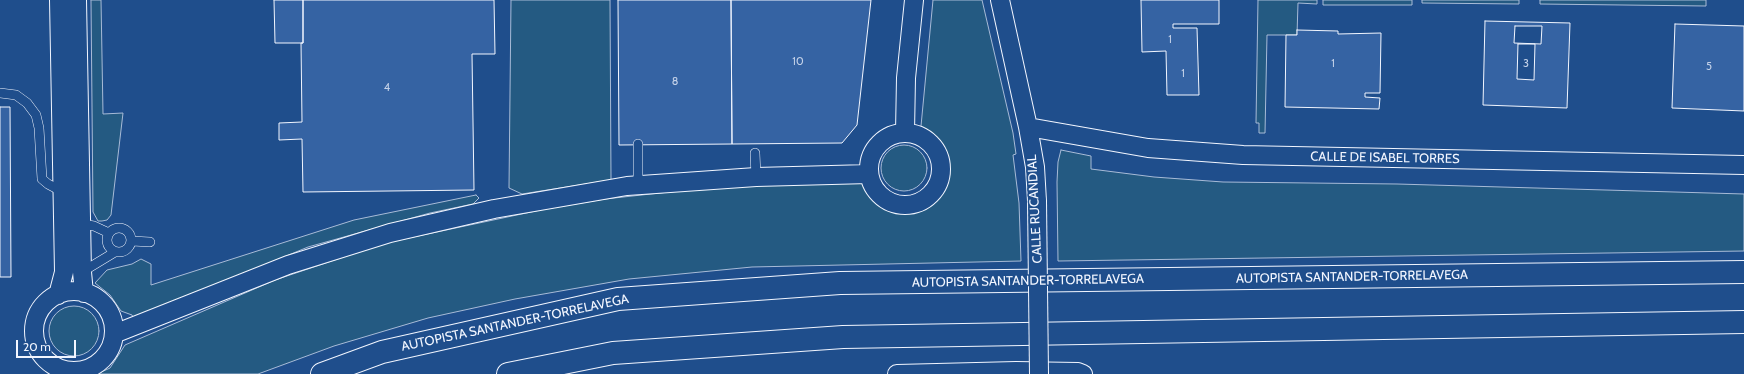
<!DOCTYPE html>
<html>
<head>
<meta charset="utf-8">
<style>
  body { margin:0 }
  #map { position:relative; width:1744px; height:374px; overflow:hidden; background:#1f4e8c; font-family:Cabin,sans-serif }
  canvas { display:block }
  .scale { position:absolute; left:16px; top:340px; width:60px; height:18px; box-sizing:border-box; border:2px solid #f2f6ff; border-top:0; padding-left:5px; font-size:12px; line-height:14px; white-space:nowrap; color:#f2f6ff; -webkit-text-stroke:3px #1f4e8c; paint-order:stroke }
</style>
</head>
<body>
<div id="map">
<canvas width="1744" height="374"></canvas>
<div class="scale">20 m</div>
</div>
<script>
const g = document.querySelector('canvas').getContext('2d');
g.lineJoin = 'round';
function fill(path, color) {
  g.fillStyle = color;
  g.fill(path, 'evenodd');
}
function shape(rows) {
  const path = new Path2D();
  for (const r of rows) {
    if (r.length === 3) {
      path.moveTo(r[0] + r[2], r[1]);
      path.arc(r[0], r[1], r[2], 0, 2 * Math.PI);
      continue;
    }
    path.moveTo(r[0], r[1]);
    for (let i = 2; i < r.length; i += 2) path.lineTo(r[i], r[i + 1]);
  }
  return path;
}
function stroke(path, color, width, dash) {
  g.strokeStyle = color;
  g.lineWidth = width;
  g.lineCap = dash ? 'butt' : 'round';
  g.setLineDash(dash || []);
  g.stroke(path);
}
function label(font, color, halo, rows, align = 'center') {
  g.font = font + ' Cabin,sans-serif';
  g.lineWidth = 3;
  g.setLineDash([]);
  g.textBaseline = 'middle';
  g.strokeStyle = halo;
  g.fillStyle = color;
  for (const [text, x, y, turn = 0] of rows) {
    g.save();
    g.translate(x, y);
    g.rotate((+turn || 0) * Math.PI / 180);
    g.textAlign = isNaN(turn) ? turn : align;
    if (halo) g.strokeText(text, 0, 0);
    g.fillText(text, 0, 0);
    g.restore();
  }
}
const green = shape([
  [91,0,101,0,103,114,123,113,111,215,107,220,102,221,98,221,93,212,91,0],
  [511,0,610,0,611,180,522,194,509,188,511,0],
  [933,0,982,0,1013,133,1016,154,1013,155,1019,203,1021,261,752,267,629,279,515,299,428,318,334,346,258,374,97,374,110,368,125,345,275,280,385,243,545,209,605,199,669,192,766,184,862,180,869,186,879,202,889,207,907,212,922,208,939,198,948,176,945,150,941,144,923,130,921,126,933,0],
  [1258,0,1317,0,1317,4,1298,3,1297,35,1267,35,1265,133,1259,133,1259,123,1256,123,1258,0],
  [1323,0,1412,0,1412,5,1323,5,1323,0],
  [1422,0,1519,0,1519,4,1422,3,1422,0],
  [1540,0,1706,0,1706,6,1540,4,1540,0],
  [904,168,23],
  [1061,150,1091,156,1091,169,1154,177,1223,182,1397,184,1744,194,1744,251,1058,261,1057,182,1058,162,1061,150],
  [476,195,479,198,473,204,430,213,308,247,134,319,132,315,121,311,110,295,95,283,107,270,132,264,141,259,151,264,151,285,354,220,476,195],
  [74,331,25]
]);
const building = shape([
  [274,0,303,0,303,43,275,43,274,0],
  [303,0,494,0,495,54,472,54,474,190,303,192,302,139,279,140,279,123,302,122,301,43,303,43,303,0],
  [618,0,731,0,732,144,619,145,618,0],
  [731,0,871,0,857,125,842,143,732,144,731,0],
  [1141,0,1219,0,1219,24,1173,24,1173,28,1197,28,1199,95,1167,95,1166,51,1142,52,1141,0],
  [1485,21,1570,23,1567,108,1483,105,1485,21],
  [1675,24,1744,26,1744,111,1672,108,1675,24],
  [1515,26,1542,26,1541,44,1514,43,1515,26],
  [1297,30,1338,31,1338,34,1381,33,1380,93,1365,93,1365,97,1380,98,1379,109,1285,107,1286,35,1297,35,1297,30],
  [1518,44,1535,44,1534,80,1517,79,1518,44],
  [0,107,10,107,11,277,0,277,0,107]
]);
const service = shape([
  [0,93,16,95,27,103,36,115,39,128,42,179,48,184,63,192],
  [638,144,638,186],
  [755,153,756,177],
  [82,224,94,226,109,233],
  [119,240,12],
  [132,241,150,242],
  [82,272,115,252]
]);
const minor = shape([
  [77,0,82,272,84,293],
  [1000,0,1028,127,1035,167,1037,201],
  [1028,127,1148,148,1243,155,1744,165],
  [905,132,906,78,914,0],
  [905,169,36],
  [74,331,40],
  [58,295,64,272,59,0],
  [114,334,288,265,390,233,494,209,627,186,756,177,869,174],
  [897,374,1016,371,1078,372,1083,374]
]);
const motorway = shape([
  [322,374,382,352,618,299,840,283,1744,272],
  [508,374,613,353,843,337,1744,322]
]);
const minorBridge = shape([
  [1037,201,1039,374]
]);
const numberNames = [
  ["1",1170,40],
  ["10",798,62],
  ["1",1333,64],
  ["3",1526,64],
  ["5",1709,67],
  ["1",1183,74],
  ["8",675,82],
  ["4",387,88]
];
const streetNames = [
  ["CALLE DE ISABEL TORRES",1385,158,1],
  ["CALLE RUCANDIAL",1035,209,-93],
  ["AUTOPISTA SANTANDER-TORRELAVEGA",1352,277,-1],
  ["AUTOPISTA SANTANDER-TORRELAVEGA",1028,281,-1],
  ["AUTOPISTA SANTANDER-TORRELAVEGA",515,323,-12]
];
fill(green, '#245a82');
stroke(green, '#a8bbd7', 1);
fill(building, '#3563a3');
stroke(building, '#f2f6ff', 1);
stroke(service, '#f2f6ff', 10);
stroke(minor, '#f2f6ff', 20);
stroke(motorway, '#f2f6ff', 24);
stroke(service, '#1f4e8c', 9);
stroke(minor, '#1f4e8c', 18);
stroke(motorway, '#1f4e8c', 22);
stroke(minorBridge, '#f2f6ff', 20, []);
stroke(minorBridge, '#1f4e8c', 18);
label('11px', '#c3d1e8', null, numberNames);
label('13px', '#f2f6ff', '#1f4e8c', streetNames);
</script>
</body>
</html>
